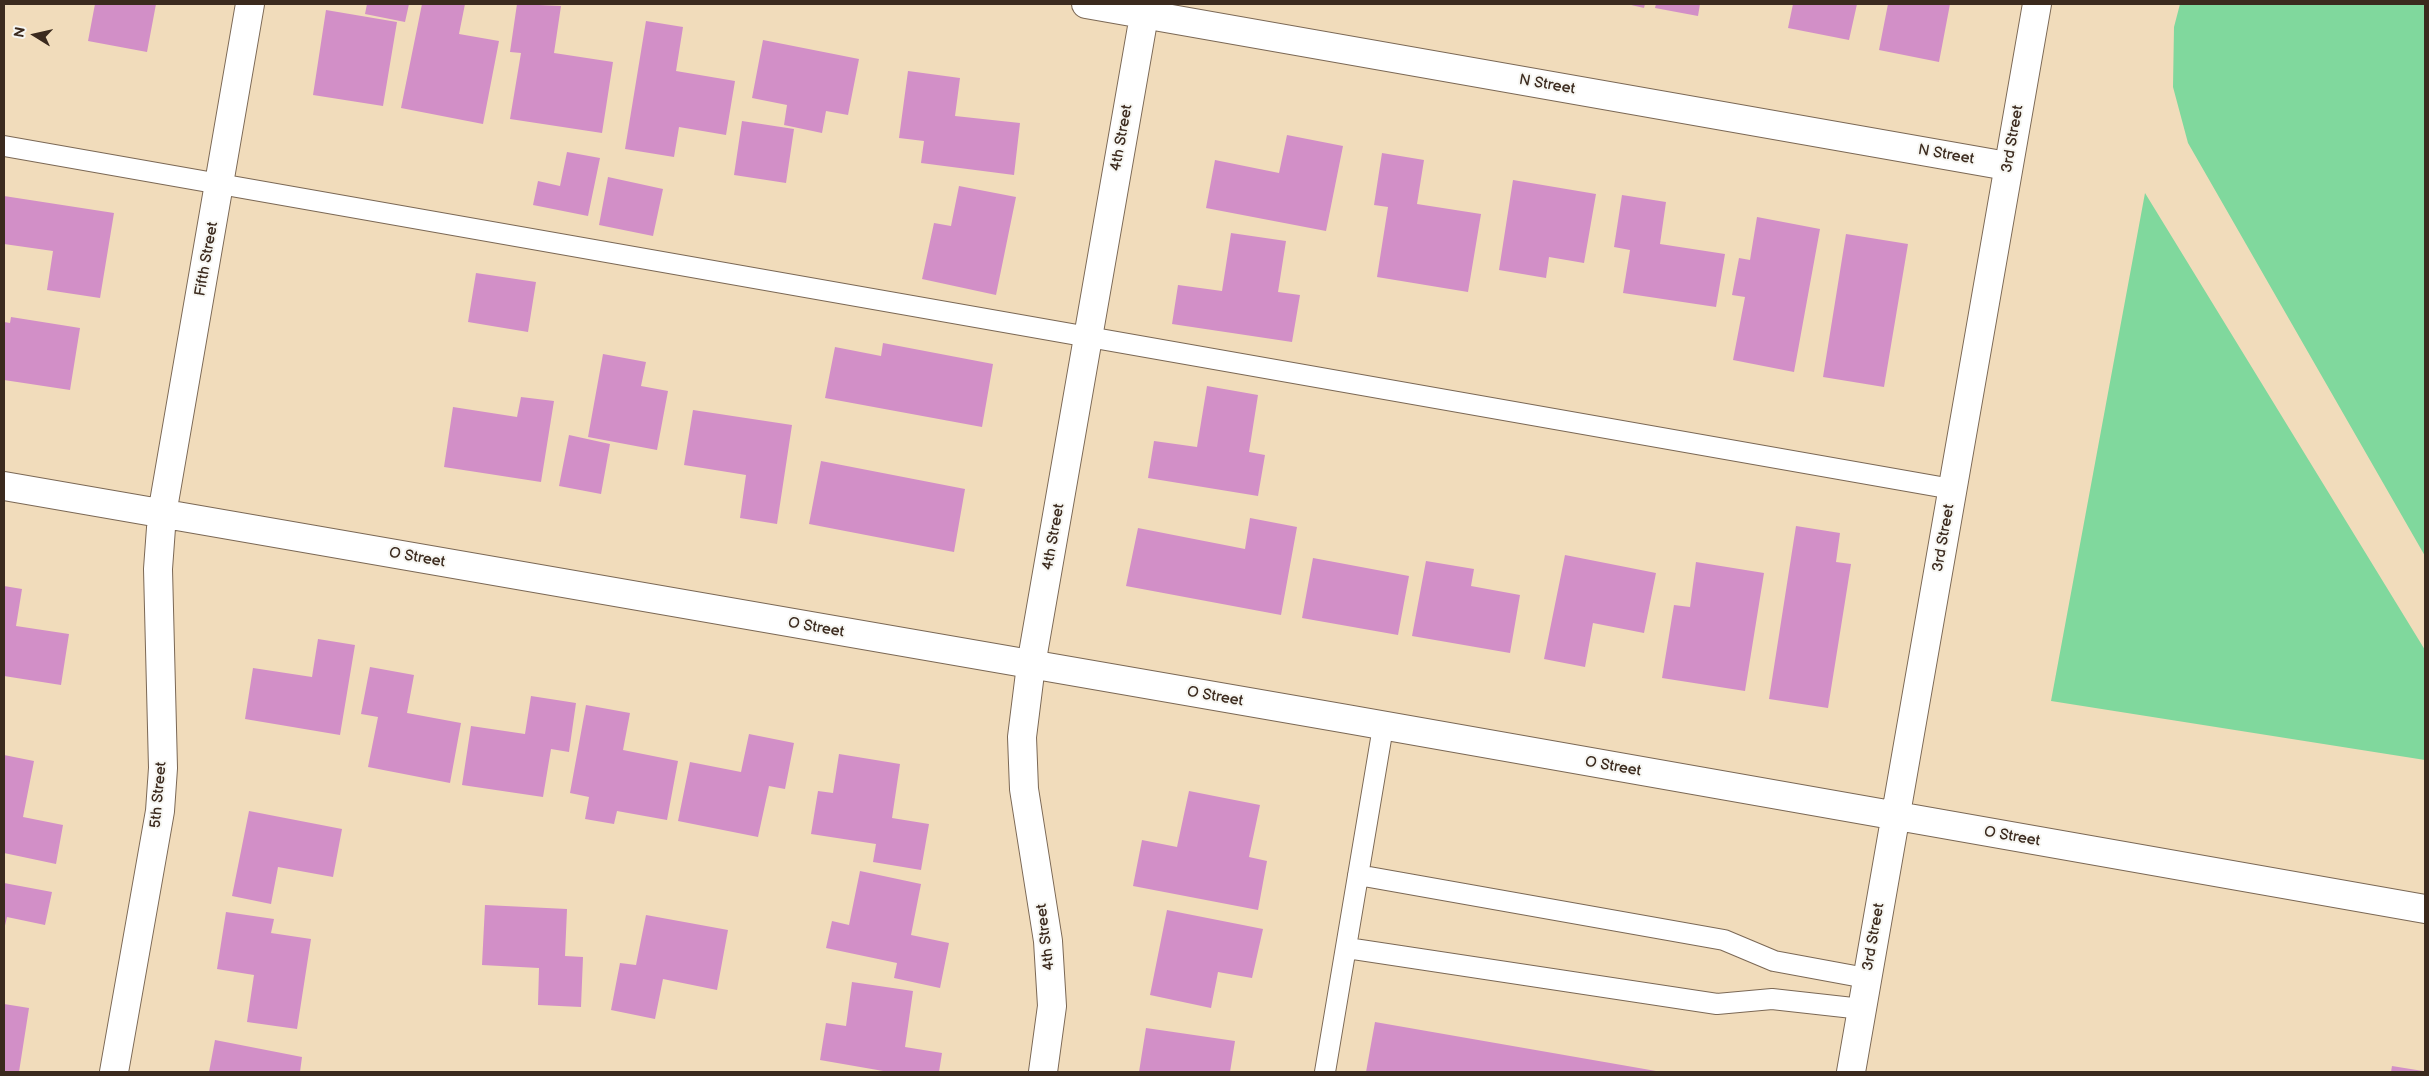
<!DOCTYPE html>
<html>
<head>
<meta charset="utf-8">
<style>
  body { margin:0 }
  #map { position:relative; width:2429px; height:1076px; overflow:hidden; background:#f1dcbb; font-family:"Balsamiq Sans",sans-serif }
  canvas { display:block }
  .frame { position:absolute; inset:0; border:5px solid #3b2a1e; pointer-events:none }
  .north { position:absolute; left:10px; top:10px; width:50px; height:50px; -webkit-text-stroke:4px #f6f6f2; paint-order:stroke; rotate:280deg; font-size:14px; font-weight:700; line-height:20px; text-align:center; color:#3b2a1e }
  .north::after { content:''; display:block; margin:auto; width:18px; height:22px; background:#3b2a1e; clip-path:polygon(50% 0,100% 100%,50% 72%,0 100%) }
</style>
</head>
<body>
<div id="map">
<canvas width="2429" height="1076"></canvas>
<div class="frame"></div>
<div class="north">N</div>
</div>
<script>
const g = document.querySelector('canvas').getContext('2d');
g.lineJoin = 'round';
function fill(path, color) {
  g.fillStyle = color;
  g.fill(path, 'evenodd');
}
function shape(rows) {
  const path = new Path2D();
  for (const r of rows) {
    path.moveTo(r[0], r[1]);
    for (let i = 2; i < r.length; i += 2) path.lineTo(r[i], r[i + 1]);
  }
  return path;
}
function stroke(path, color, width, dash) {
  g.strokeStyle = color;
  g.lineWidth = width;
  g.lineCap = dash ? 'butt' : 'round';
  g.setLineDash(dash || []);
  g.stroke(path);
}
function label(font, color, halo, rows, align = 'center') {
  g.font = font + ' "Balsamiq Sans",sans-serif';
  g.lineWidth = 4;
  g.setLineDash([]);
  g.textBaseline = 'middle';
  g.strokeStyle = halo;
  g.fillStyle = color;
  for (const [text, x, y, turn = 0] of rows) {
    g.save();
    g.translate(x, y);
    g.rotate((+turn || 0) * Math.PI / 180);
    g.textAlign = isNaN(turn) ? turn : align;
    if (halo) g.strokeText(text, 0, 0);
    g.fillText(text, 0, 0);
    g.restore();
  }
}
const green = shape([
  [2180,4,2425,4,2425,556,2188,143,2173,87,2174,27],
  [2145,193,2425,650,2425,760,2051,701]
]);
const building = shape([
  [95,4,156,4,147,52,88,41],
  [367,4,409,4,405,22,365,14],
  [422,4,465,4,459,34,499,41,483,124,401,108],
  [517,4,561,6,554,53,613,62,602,133,510,119,521,53,510,52],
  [1627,4,1645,4,1644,8],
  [1656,4,1700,4,1698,16,1655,8],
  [1793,4,1857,4,1849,40,1788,28],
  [1888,4,1950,4,1939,62,1879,50],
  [326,10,397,22,383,106,313,95],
  [646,21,683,27,676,71,735,81,726,135,679,127,674,157,625,149],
  [763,40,859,59,848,115,826,111,822,133,784,125,787,105,752,98],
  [908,71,960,78,955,116,1020,123,1014,175,921,163,924,141,899,138],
  [742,121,794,129,786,183,734,175],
  [1287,135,1343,146,1326,231,1206,208,1215,160,1279,173],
  [567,152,600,158,588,216,533,205,538,181,560,186],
  [1382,153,1424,160,1417,204,1481,214,1468,292,1377,277,1388,207,1374,205],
  [608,177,663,189,653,236,599,225],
  [1513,180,1596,194,1584,263,1549,257,1546,278,1499,270],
  [959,186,1016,197,996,295,922,279,934,223,951,226],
  [1622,195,1666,202,1660,244,1725,254,1716,307,1623,293,1630,250,1614,247],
  [4,196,114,213,100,298,47,290,53,251,4,244],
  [1757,217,1820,229,1794,372,1733,360,1745,297,1732,295,1739,258,1750,260],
  [1231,233,1286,241,1278,292,1300,295,1292,342,1172,324,1178,285,1222,291],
  [1846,234,1908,244,1884,387,1823,377],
  [476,273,536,282,528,332,468,322],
  [11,317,80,328,70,390,4,380,4,322,10,323],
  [883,343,993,364,982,427,825,398,835,347,881,356],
  [603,354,646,362,641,386,668,391,657,450,588,437],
  [1207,386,1258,395,1249,452,1265,455,1258,496,1148,478,1154,441,1197,447],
  [521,397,554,401,541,482,444,467,453,407,517,417],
  [693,410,792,425,777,524,740,518,746,475,684,465],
  [569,435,610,444,601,494,559,486],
  [821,461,965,489,954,552,809,524],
  [1250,518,1297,527,1281,615,1126,586,1138,528,1245,549],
  [1796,526,1840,533,1836,562,1851,564,1828,708,1769,699],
  [1565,555,1656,573,1644,633,1593,623,1585,667,1544,659],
  [1313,558,1409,576,1398,635,1302,618],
  [1426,561,1474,569,1471,586,1520,595,1510,653,1412,636],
  [1696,562,1764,573,1745,691,1662,678,1674,605,1690,607],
  [4,586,22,589,16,626,69,634,61,685,4,676],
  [318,639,355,645,340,735,245,719,253,668,312,677],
  [370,667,414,675,407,713,461,723,450,783,368,767,378,717,361,714],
  [531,696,576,703,569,752,551,749,543,797,462,785,471,726,525,734],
  [586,705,630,713,623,750,678,761,667,820,617,811,614,824,585,819,589,797,570,793],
  [749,734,794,743,785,789,769,786,758,837,678,821,690,762,741,772],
  [839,754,900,764,892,818,929,824,921,870,873,862,876,844,811,834,818,791,833,793],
  [4,755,34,761,23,817,63,825,56,864,4,853],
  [1189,791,1260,805,1249,857,1267,861,1258,910,1133,886,1142,840,1177,847],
  [249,811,342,829,333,877,278,867,271,904,232,896],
  [860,871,921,884,911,935,949,943,940,988,894,978,897,963,826,948,832,921,849,925],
  [4,883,52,892,45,925,7,917,4,930],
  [485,905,567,909,565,956,583,957,581,1007,538,1005,539,968,482,965],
  [1167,910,1263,929,1252,978,1218,972,1211,1008,1150,995],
  [226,912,274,919,271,933,311,939,297,1029,247,1022,254,975,217,969],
  [646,915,728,930,717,990,663,979,655,1019,611,1010,620,963,636,965],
  [852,982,913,991,905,1047,942,1053,939,1072,889,1072,820,1060,826,1023,846,1026],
  [4,1004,29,1008,19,1072,4,1072],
  [1375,1022,1656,1071,1656,1072,1366,1072],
  [1146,1028,1235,1041,1230,1072,1139,1072],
  [215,1040,302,1057,300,1072,209,1072],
  [2392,1066,2423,1071,2423,1072,2391,1072]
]);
const lane = shape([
  [4,146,1952,489],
  [1358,875,1724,940,1774,961,1866,978],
  [1347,948,1717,1004,1772,999,1862,1009],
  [1325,1072,1383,727]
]);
const street = shape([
  [1086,4,2007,166],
  [1043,1072,1052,1006,1048,941,1024,789,1022,737,1031,665,1146,4]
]);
const secondary = shape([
  [4,486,1347,719,2425,909],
  [114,1072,160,811,163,768,158,569,162,514,250,4],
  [1851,1072,2037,4]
]);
const streetNames = [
  ["N Street",1547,85,10],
  ["4th Street",1122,138,-80],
  ["3rd Street",2013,139,-80],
  ["N Street",1946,155,10],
  ["Fifth Street",207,259,-80],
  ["4th Street",1054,537,-80],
  ["3rd Street",1944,538,-80],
  ["O Street",417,558,10],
  ["O Street",816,628,10],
  ["O Street",1215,697,10],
  ["O Street",1613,767,10],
  ["5th Street",159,795,-85],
  ["O Street",2012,837,10],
  ["4th Street",1046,937,-97],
  ["3rd Street",1874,937,-80]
];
fill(green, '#80d89d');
fill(building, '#d28fc7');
stroke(lane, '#7b6855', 22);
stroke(street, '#7b6855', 30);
stroke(secondary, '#7b6855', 30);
stroke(lane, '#fff', 20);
stroke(street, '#fff', 28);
stroke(secondary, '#fff', 28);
label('15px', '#3b2a1e', '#f6f6f2', streetNames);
</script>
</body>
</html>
